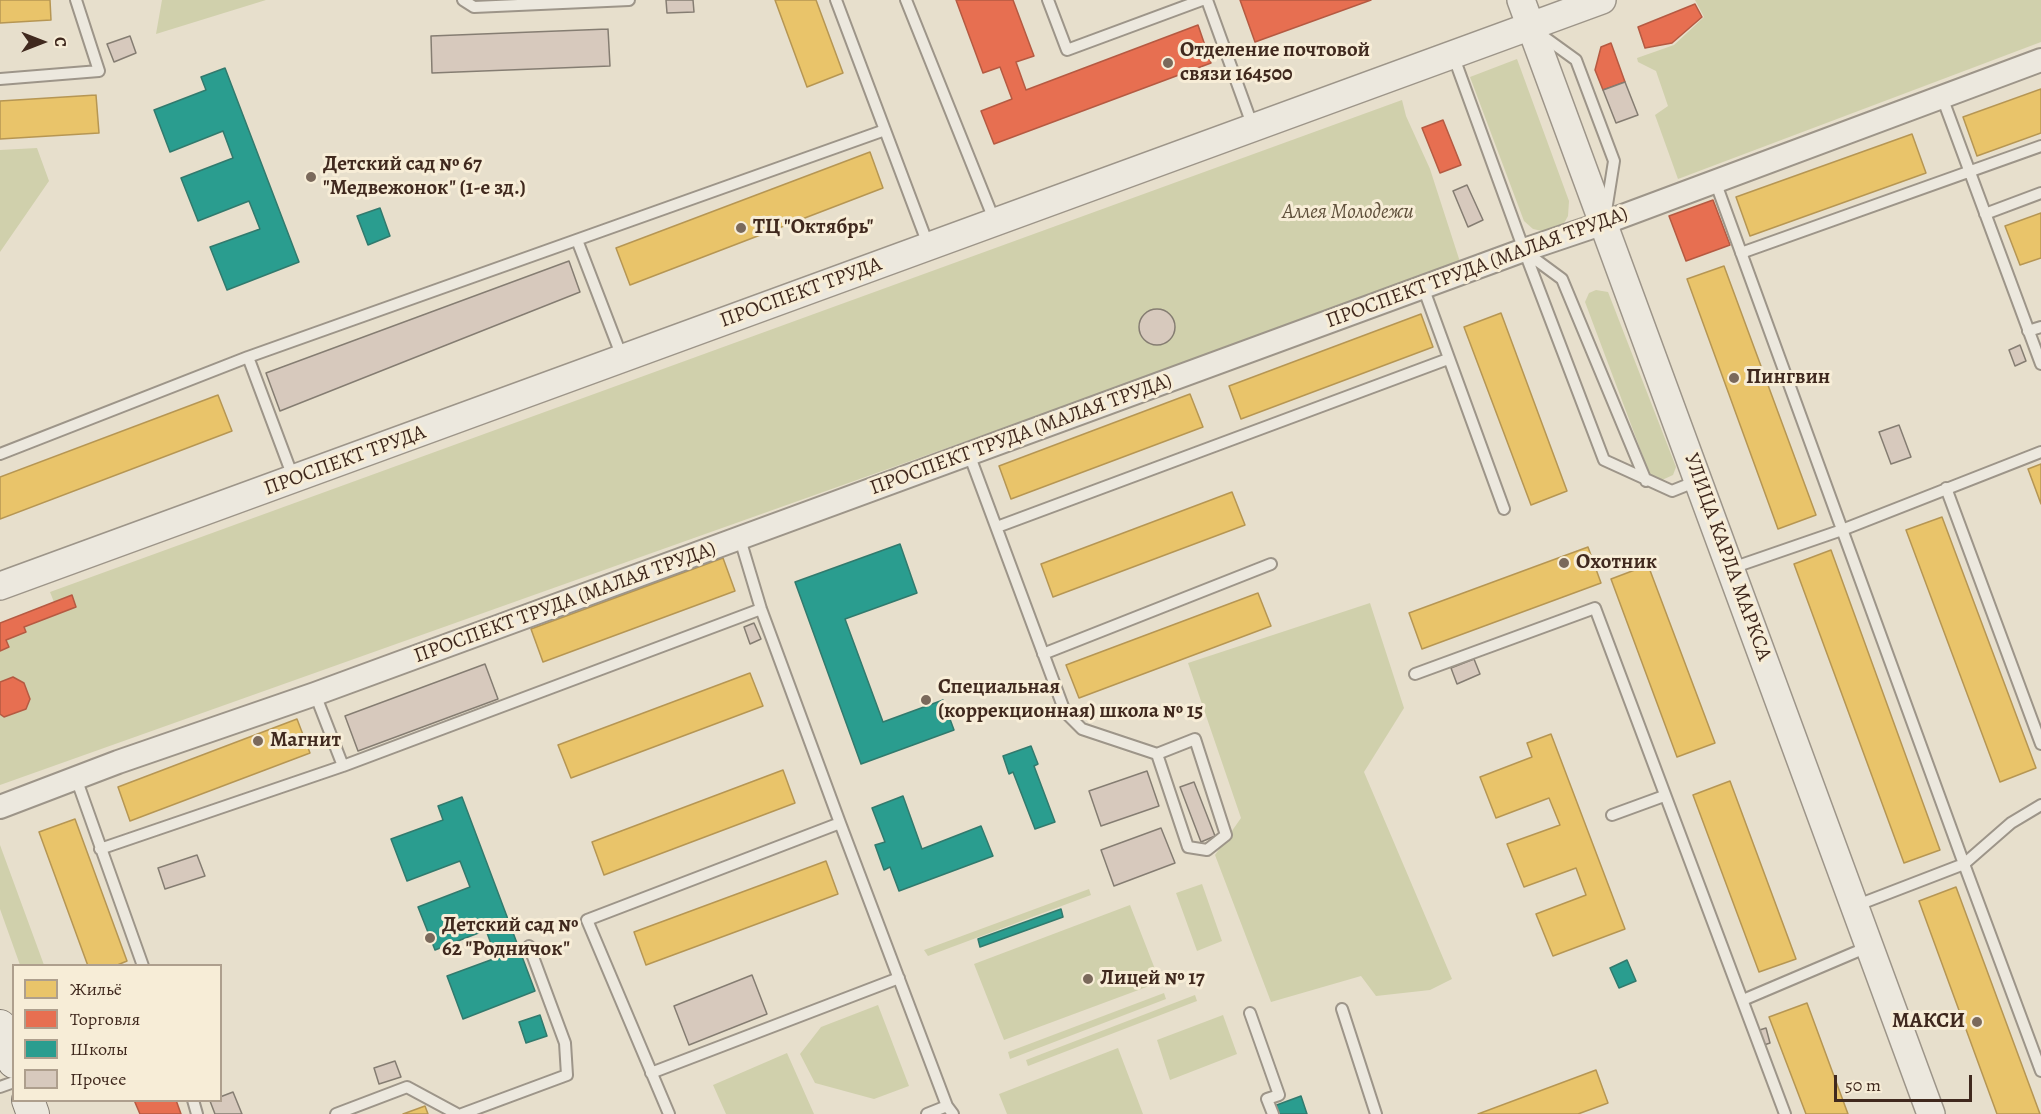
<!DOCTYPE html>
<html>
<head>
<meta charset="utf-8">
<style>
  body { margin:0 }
  #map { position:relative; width:2041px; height:1114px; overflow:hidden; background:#e7dfcc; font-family:Alegreya,serif }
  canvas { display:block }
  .legend { position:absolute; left:12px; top:964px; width:210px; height:138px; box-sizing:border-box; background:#f7edd7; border:2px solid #ae9f8d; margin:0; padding:8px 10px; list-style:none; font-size:18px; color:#40291e }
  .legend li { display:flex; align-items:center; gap:12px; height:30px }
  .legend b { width:30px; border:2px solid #ae9f8d }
  .north { position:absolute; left:12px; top:12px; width:60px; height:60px; -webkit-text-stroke:4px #f7edd7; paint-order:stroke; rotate:90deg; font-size:16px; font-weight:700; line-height:24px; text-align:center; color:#40291e }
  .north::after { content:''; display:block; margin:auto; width:21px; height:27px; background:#40291e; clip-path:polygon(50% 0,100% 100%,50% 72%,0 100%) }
  .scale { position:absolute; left:1834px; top:1075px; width:138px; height:27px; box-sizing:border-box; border:3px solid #40291e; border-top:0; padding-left:8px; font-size:18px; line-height:21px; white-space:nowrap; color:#40291e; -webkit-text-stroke:4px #f7edd7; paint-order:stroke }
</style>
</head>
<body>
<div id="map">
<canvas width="2041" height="1114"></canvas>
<ul class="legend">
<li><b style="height:16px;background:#e9c46a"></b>Жильё</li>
<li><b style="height:16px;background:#e76f51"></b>Торговля</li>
<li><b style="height:16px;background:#2a9d8f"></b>Школы</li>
<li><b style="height:16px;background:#d7c9bd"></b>Прочее</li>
</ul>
<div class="north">С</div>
<div class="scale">50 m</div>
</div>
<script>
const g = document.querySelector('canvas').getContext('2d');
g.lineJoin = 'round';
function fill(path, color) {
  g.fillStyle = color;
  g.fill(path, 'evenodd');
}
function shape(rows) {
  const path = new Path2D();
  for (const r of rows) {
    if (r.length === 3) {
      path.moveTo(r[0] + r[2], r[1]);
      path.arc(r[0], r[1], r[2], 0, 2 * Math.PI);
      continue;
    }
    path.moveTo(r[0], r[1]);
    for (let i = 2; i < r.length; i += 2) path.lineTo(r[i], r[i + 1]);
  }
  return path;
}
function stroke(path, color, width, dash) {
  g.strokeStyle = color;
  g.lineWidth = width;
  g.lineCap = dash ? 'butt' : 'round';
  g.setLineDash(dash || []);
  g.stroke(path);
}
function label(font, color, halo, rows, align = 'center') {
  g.font = font + ' Alegreya,serif';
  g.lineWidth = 6;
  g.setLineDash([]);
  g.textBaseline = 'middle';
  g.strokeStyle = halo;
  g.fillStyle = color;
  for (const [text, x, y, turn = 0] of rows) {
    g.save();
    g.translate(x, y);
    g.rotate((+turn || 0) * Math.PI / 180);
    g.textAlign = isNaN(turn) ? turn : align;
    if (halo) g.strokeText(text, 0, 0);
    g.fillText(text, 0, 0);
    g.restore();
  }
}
const green = shape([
  [162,0,266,0,156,34],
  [1695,0,2041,0,2041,42,1678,179,1655,115,1668,106,1656,71,1638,62,1637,58,1674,45,1704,17],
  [1517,59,1569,201,1568,216,1563,225,1547,232,1533,229,1524,221,1470,77],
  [1402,100,1406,116,1430,169,1461,265,0,785,0,650,9,647,6,640,26,632,24,627,76,607,72,596,54,602,50,592],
  [37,148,49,181,0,252,0,150],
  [1596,290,1608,292,1676,467,1673,475,1662,480,1650,475,1585,302,1589,293],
  [1370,603,1404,708,1364,772,1452,979,1430,990,1376,996,1361,976,1271,1002,1215,855,1241,818,1188,663],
  [0,845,44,965,20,965,0,909],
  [1202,884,1222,941,1197,951,1176,893],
  [1089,889,1091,895,928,956,924,950],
  [1130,905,1160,982,1004,1040,974,964],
  [1164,993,1166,999,1010,1059,1008,1052],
  [1195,995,1197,1001,1028,1066,1026,1060],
  [878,1005,909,1086,874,1099,815,1083,800,1054,821,1027],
  [1223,1015,1237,1054,1170,1080,1157,1040],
  [1118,1048,1143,1114,1007,1114,999,1094],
  [787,1053,814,1114,726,1114,713,1085]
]);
const homes = shape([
  [0,0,50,0,51,20,0,23,0,0],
  [775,0,816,0,843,73,807,87,775,0],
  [2041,89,2041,133,1977,156,1963,117,2041,89],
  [96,95,99,133,0,139,0,101,96,95],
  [1912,134,1926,173,1750,236,1736,197,1912,134],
  [870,152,883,188,630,285,616,248,870,152],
  [2041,213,2041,258,2020,265,2005,226,2041,213],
  [1724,266,1816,515,1778,529,1687,279,1724,266],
  [1501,313,1567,491,1531,505,1464,327,1501,313],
  [1421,314,1433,347,1241,419,1229,386,1421,314],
  [1190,394,1203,427,1011,499,999,466,1190,394],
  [218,395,232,431,0,519,0,477,218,395],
  [2041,464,2041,504,2028,469,2041,464],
  [1232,492,1245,525,1053,597,1041,564,1232,492],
  [1942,517,2036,768,2000,782,1906,530,1942,517],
  [1588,547,1601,583,1422,649,1409,613,1588,547],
  [1831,550,1940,850,1904,863,1794,564,1831,550],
  [723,558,735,591,543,662,531,629,723,558],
  [1648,565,1715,743,1677,757,1611,579,1648,565],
  [1258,593,1271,626,1079,698,1066,665,1258,593],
  [750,673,763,706,571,778,558,745,750,673],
  [297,719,310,753,130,821,118,787,297,719],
  [1551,734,1625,929,1553,956,1536,914,1586,895,1576,868,1524,887,1507,844,1560,825,1549,798,1496,818,1480,777,1532,757,1527,743,1551,734],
  [783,770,795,803,604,875,592,842,783,770],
  [1730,781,1796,959,1759,972,1693,795,1730,781],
  [75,819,127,961,115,966,88,966,39,832,75,819],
  [826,861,838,894,646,965,634,932,826,861],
  [1956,887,2040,1114,1997,1114,1919,901,1956,887],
  [1807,1003,1848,1114,1806,1114,1769,1017,1807,1003],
  [1596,1070,1608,1103,1578,1114,1478,1114,1596,1070],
  [425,1106,428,1114,403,1114,425,1106]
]);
const shops = shape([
  [956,0,1013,0,1034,56,1016,62,1026,90,1198,25,1211,63,994,144,981,111,1012,99,1000,67,983,73,956,0],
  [1240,0,1371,0,1255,42,1240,0],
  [1695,4,1702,17,1672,43,1645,48,1638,27,1695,4],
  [1611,43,1625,82,1603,90,1595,70,1601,47,1611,43],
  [1443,120,1461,165,1440,173,1422,128,1443,120],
  [1713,200,1730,245,1686,261,1669,216,1713,200],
  [72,595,76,607,24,627,26,632,6,640,9,647,0,651,0,623,72,595],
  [13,677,24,683,30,699,26,709,4,717,0,714,0,682,13,677],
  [134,1100,176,1100,181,1114,140,1114,134,1100]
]);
const schools = shape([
  [225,68,299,262,227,290,210,247,260,229,249,201,198,221,181,178,233,158,223,131,170,152,154,110,206,90,201,77,225,68],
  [380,208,390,236,368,245,357,216,380,208],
  [900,544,917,593,845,619,883,722,943,700,954,730,861,764,795,582,900,544],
  [1031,746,1038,764,1034,766,1055,822,1035,829,1013,772,1009,774,1003,756,1031,746],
  [903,796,922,849,981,826,993,856,899,891,890,867,884,870,875,845,885,842,872,808,903,796],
  [462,797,535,991,463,1019,447,976,496,958,486,930,435,950,418,907,470,887,460,861,407,881,391,839,443,820,438,806,462,797],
  [1061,909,1063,917,980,947,978,939,1061,909],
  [1627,960,1636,981,1619,988,1610,968,1627,960],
  [540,1015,547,1036,526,1043,519,1022,540,1015],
  [1301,1096,1307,1114,1277,1114,1274,1106,1301,1096]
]);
const building = shape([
  [666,0,693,0,694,12,667,13,666,0],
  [608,29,610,66,432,73,431,36,608,29],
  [130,36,136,53,114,62,107,44,130,36],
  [1625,82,1638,115,1616,123,1603,90,1625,82],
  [1467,185,1483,220,1468,227,1453,191,1467,185],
  [569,261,580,292,280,411,266,373,569,261],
  [1157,327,18],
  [2020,345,2026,361,2015,366,2009,350,2020,345],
  [1899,425,1911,457,1891,464,1879,432,1899,425],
  [754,623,761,639,750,644,744,627,754,623],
  [1474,659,1480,674,1457,684,1451,668,1474,659],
  [485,664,498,699,358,751,345,716,485,664],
  [1147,771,1159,806,1101,826,1089,791,1147,771],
  [1194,782,1215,836,1201,842,1180,787,1194,782],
  [1161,828,1175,863,1114,886,1101,850,1161,828],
  [197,855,205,876,165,889,158,868,197,855],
  [752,975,767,1014,689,1045,674,1006,752,975],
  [1766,1028,1770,1043,1755,1048,1750,1033,1766,1028],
  [395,1061,401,1077,379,1084,374,1068,395,1061],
  [233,1092,242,1114,215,1114,210,1101,220,1100,220,1097,233,1092]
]);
const service = shape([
  [463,0,474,7,629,0],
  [836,0,929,247],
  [906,0,995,222],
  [1048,0,1067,50,1202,0],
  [1207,0,1253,127],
  [1540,34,1576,60,1614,161,1606,211],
  [1453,55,1524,250,1604,460,1672,491,1697,481],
  [0,79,99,71,76,0],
  [1942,97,2041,364],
  [1715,181,1964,864,2011,823,2041,805],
  [1985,214,2041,193],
  [577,240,622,357],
  [1524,251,1562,279,1646,481],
  [1741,253,2041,146],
  [1423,287,1504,509],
  [2028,331,2041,327],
  [248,357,293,477],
  [0,454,248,357,885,130],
  [969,454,1065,712,1082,729,1157,754,1195,739,1226,835,1207,850,1188,847,1157,754],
  [1946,488,2041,744],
  [997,527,1448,359],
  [740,539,761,609,840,823,947,1106,953,1114],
  [1732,568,1842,530,2041,452],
  [1043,654,1271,564],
  [1415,674,1595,608,1785,1114],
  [315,694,343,766],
  [76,778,143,966],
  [1612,815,1664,796],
  [100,849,343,766,761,609],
  [1855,906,1964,864,2041,1071],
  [1743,1000,1870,946],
  [1342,1009,1376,1114],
  [1250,1013,1279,1095,1267,1099,1273,1114],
  [651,1073,899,978],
  [0,1087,14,1082],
  [193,1100,197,1114],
  [336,1114,407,1087,457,1114],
  [462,1114,567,1075,565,1043,529,946],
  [669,1114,587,920,840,823],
  [927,1114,947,1106]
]);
const minor = shape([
  [0,807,118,762,315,694,1524,250,1604,223,2041,60]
]);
const tertiary = shape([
  [1521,0,1931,1114],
  [0,586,1602,0]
]);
const secondary = shape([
  [0,1026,14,1062],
  [28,1100,33,1114]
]);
const markers = [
  [1168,63,6,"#7a695b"],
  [311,177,6,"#7a695b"],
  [741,228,6,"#7a695b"],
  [1734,378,6,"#7a695b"],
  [1564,563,6,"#7a695b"],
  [926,700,6,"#7a695b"],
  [258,741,6,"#7a695b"],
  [430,938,6,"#7a695b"],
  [1088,979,6,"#7a695b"],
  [1977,1022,6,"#7a695b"]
];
const poiNames = [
  ["Отделение почтовой",1180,51],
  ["связи 164500",1180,75],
  ["Детский сад № 67",323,165],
  ["\"Медвежонок\" (1-е зд.)",323,189],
  ["ТЦ \"Октябрь\"",753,228],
  ["Пингвин",1746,378],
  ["Охотник",1576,563],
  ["Специальная",938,688],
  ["(коррекционная) школа № 15",938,712],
  ["Магнит",270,741],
  ["Детский сад №",442,926],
  ["62 \"Родничок\"",442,950],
  ["Лицей № 17",1100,979],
  ["МАКСИ",1965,1022,"right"]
];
const parkNames = [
  ["Аллея Молодежи",1348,213]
];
const streetNames = [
  ["ПРОСПЕКТ ТРУДА (МАЛАЯ ТРУДА)",1477,268,-20],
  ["ПРОСПЕКТ ТРУДА",801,293,-20],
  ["ПРОСПЕКТ ТРУДА (МАЛАЯ ТРУДА)",1021,435,-20],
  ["ПРОСПЕКТ ТРУДА",345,461,-20],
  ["УЛИЦА КАРЛА МАРКСА",1727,557,70],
  ["ПРОСПЕКТ ТРУДА (МАЛАЯ ТРУДА)",565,603,-20]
];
fill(green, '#d0d0ac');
fill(homes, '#e9c46a');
stroke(homes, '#b69653', 1.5);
fill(shops, '#e76f51');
stroke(shops, '#b55a42', 1.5);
fill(schools, '#2a9d8f');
stroke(schools, '#317a6d', 1.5);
fill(building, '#d7c9bd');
stroke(building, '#857d72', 1.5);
stroke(service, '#9d9589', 14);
stroke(minor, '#9d9589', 26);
stroke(tertiary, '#9d9589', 30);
stroke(secondary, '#857d72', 34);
stroke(service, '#ece8de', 10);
stroke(minor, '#ece8de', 22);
stroke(tertiary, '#ece8de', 27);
stroke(secondary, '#ece8de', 32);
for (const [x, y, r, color] of markers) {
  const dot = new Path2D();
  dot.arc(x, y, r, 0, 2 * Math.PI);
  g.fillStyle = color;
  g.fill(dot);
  stroke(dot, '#f7edd7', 2);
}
label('bold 21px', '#40291e', '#f7edd7', poiNames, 'left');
label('italic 21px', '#5f503b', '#f7edd7', parkNames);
label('21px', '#40291e', '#f7edd7', streetNames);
</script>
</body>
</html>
